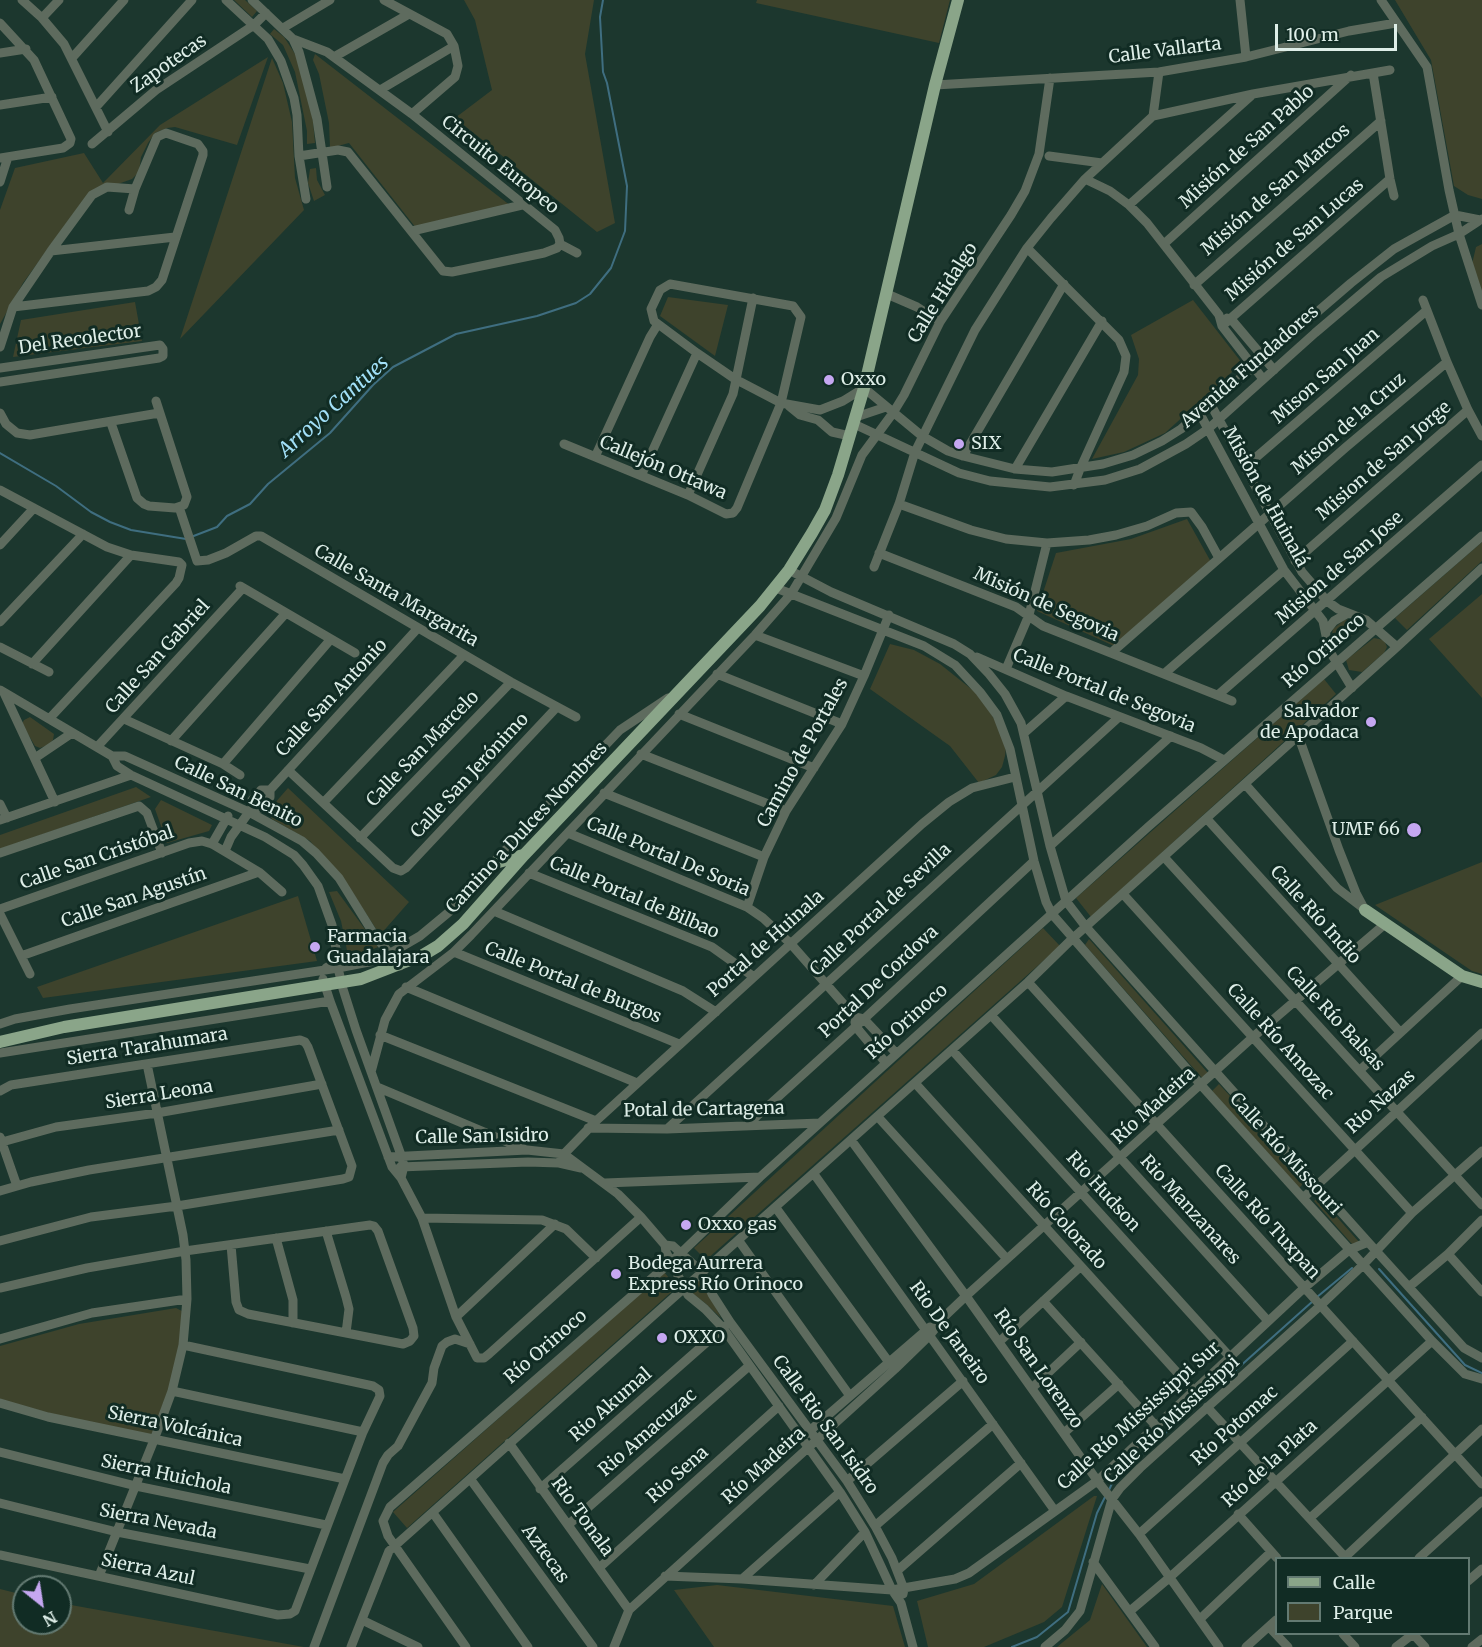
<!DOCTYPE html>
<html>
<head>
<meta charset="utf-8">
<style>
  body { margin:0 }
  #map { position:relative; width:1482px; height:1647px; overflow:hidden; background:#1c372e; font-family:Merriweather,serif }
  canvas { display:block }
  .legend { position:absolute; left:1275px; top:1557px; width:195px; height:78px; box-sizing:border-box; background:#112c24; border:2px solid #637a72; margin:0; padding:8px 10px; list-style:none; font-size:18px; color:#deeee8 }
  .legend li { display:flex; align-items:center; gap:12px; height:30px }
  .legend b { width:30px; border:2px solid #637a72 }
  .north { position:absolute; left:12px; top:1575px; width:60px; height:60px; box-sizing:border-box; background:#112c24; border:2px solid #637a72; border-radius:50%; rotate:150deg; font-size:16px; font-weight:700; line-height:24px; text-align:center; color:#deeee8 }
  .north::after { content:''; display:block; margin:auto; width:21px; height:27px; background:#c5a7f1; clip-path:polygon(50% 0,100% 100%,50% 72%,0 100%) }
  .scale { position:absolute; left:1275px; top:24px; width:122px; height:27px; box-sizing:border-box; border:3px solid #deeee8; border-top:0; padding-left:8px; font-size:18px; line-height:21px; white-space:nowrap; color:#deeee8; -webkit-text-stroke:4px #112c24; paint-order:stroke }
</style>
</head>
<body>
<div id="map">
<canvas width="1482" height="1647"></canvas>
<ul class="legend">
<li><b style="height:8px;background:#8aa589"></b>Calle</li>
<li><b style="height:16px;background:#3e432c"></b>Parque</li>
</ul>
<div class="north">N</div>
<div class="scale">100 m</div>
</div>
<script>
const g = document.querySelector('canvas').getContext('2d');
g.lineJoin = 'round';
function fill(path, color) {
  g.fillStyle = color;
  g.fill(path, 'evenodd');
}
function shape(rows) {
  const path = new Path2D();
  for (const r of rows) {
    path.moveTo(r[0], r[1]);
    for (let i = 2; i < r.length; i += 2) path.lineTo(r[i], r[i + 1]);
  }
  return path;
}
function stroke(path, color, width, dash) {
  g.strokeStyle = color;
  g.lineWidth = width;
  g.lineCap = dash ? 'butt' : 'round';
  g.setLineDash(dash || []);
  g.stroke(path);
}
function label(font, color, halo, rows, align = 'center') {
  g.font = font + ' Merriweather,serif';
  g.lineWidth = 6;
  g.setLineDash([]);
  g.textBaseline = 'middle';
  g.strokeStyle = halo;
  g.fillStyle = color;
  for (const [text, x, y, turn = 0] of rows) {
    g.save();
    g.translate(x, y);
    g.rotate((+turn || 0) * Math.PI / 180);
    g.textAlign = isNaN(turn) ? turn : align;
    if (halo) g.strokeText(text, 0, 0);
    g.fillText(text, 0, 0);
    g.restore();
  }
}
const green = shape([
  [234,0,245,0,257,11,252,17],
  [464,0,594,0,585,54,615,223,597,232,455,118,492,90,475,20],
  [757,0,950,0,939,43,756,3],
  [1395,0,1482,0,1482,199,1468,195,1454,186,1431,60],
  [274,29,284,37,297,57,311,100,315,143,307,144,307,131,295,72,283,45,270,34],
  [315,54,511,206,416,228,349,143,330,148,329,123,319,74,313,60],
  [268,57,237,145,175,127,167,128,155,133,148,143,141,157,139,172,132,179,104,189,82,202,23,283,0,324,0,210,15,168,84,153,103,183,160,125],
  [272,58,283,83,292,122,295,178,304,210,180,339],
  [316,168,317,180,325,195,314,201,308,183,310,169],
  [1482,244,1482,293,1472,264,1476,247],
  [668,297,728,305,715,356,660,316],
  [1193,300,1242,363,1165,433,1124,452,1092,459,1138,375,1139,359,1131,335],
  [135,302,142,341,13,357,21,320],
  [1187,519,1211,562,1114,646,1037,611,1056,553,1131,539],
  [1482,542,1482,561,1407,630,1395,618],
  [1482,594,1482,698,1429,639],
  [1350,619,1360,621,1363,627,1337,647,1333,646,1331,640,1333,629,1344,620],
  [1374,638,1384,640,1387,647,1384,653,1362,672,1349,670,1346,660],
  [890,644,914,650,940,664,980,696,1004,735,1006,747,1005,756,1002,767,996,775,979,783,950,746,870,689],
  [1324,679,1336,694,1091,917,1076,898],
  [30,717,54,734,53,740,48,745,40,748,35,746,22,724,24,720],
  [136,787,151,797,0,849,0,835],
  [288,788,409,902,380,935,352,892,310,841,272,819,267,812],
  [161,800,212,825,209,831,167,843,155,809],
  [1482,862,1482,974,1472,971,1375,905],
  [337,891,378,947,349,960,341,921,329,892],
  [298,896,317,961,43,998,37,987],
  [1043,928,1060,946,706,1260,694,1248],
  [1089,939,1208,1073,1203,1079,1085,945],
  [1219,1084,1307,1180,1299,1188,1212,1091],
  [1319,1197,1360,1243,1352,1244,1314,1201],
  [664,1272,677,1287,407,1528,393,1512],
  [702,1277,712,1299,721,1318,705,1303,688,1290],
  [176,1308,182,1311,181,1348,157,1429,150,1435,70,1419,0,1400,0,1346,79,1324],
  [1094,1496,1097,1496,1062,1607,1044,1622,984,1647,928,1647,917,1601,974,1584],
  [1102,1584,1147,1647,1057,1647,1090,1620],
  [717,1585,893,1606,905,1647,714,1647,674,1590],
  [0,1589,24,1595,24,1623,60,1623,60,1603,304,1647,0,1647]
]);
const stream = shape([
  [0,453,56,486,91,512,110,522,131,530,186,539],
  [191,537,217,527,227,516,250,504,268,484,330,433,373,385,393,367,456,334,537,316,576,303,590,294,611,268,625,231,627,186,607,83,603,72,600,17,603,0],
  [1379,1269,1465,1365,1482,1373],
  [1317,1297,1352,1268],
  [1109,1490,1114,1479,1313,1301],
  [1012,1647,1037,1637,1068,1612,1097,1513,1106,1495]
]);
const minor = shape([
  [22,0,42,18,64,44,108,132],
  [226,0,268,39,281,61,294,98,297,115,299,156,306,199],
  [252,0,293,39,299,52,317,119,327,187],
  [384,0,447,34,454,46,458,66,455,77,412,114],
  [1240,0,1246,57],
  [1381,0,1427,67,1449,190,1459,234,1482,305],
  [42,18,59,0],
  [0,23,34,60,71,139,70,143,63,148,0,158],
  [283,28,330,0],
  [293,39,327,52,412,114,555,230,559,238,560,244],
  [0,53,26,49],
  [334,57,409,14],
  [72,58,124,0],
  [1373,73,1390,179,1394,196],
  [935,85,1159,72,1246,57,1349,31,1396,23],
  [380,90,454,46],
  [0,105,52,97],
  [96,107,192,0],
  [1153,116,1253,94,1390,70],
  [1153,116,1159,72],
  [92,144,156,90,254,25,266,13],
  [299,156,338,150,348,152,443,271,452,272,544,253,557,248,560,244],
  [1049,156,1102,163],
  [1085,179,1110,191,1129,205,1147,223,1219,315,1222,326,1263,379],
  [0,182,8,157],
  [1129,205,1251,96],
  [412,231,522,205],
  [1165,243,1351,75],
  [560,244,577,253],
  [1027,248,1119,340,1126,356,1124,372,1080,469,1074,485],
  [51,251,175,237],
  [1194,285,1381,121],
  [887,294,917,307,940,322],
  [1423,300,1447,362,1468,410,1482,436],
  [13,307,148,291,156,287,162,280,203,155,203,151,198,144,166,133,157,137,135,189,129,210],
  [1227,318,1231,319,1274,370],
  [1222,326,1390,179],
  [0,347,13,307,51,251,92,195,107,187,135,189],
  [0,368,160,345,163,349,163,356,159,358,0,382],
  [1211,405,1302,572,1327,601,1338,609,1366,620,1397,647],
  [789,406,800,415,818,420,832,432,850,436],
  [0,413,6,424,17,433,30,435,159,413],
  [1200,414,1284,570,1323,621,1329,650,1352,688],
  [856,417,886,407],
  [111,423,137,498,144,504,149,506,175,508,184,505,187,497,156,401],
  [854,424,959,473,990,481,1050,487,1105,480,1140,469,1186,444,1208,429,1315,333,1381,277,1432,246,1459,234,1482,219],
  [564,444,688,495,726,514,733,513,737,508,781,403,801,317,793,306,670,284,660,290,651,309,654,321,697,353,735,379,781,403,820,410,843,401,864,388,922,436,948,451,963,456,1015,469,1052,472,1103,464,1133,455,1162,441,1181,429,1351,283,1394,249,1455,215,1480,220],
  [963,456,1064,284],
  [595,457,650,337,658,324],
  [1246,466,1426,311],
  [1015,469,1102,321],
  [641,476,697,353],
  [0,490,107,547,131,555,179,562,182,565,179,578,176,583,49,719],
  [688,495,733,394,753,298],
  [899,504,971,530,1006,539,1047,543,1089,540,1116,535,1147,526,1176,513,1191,512,1202,527,1219,558],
  [179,507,197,561,208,560,226,553,256,536,261,536,511,682,576,717],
  [0,545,34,508],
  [879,553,1016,607,1043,626,1232,701],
  [1295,561,1468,410],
  [874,567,899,504,915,452,975,330,1027,248,1051,218,1085,179,1153,116],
  [789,570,831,592,954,644,970,654,989,674,1005,694,1021,723,1050,846,1066,901,1086,927,1368,1242,1464,1348,1482,1358],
  [240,586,355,653],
  [776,588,924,646,955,665,980,692,997,715,1010,749,1034,861,1046,902,1052,914,1201,1085,1432,1341,1465,1374,1482,1379],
  [0,622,83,534],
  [1326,631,1334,621,1348,613],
  [755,635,864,676],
  [0,647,49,672],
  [1111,653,1345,448,1447,362],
  [977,657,1066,696,1201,748,1224,760],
  [32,664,131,555],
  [1006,669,1029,615,1047,543],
  [1165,673,1284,570],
  [717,674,842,724],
  [0,690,112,756,117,766,131,775,265,837,294,855,303,865,318,886,332,925,338,961,326,968],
  [4,693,55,802],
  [1218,695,1482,465],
  [679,714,814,768],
  [124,719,223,764,240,775],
  [1024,733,1066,696],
  [1298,735,1339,850,1356,893,1365,910],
  [171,741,286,613],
  [97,747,243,588],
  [641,754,786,811],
  [112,756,125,756,249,812,302,841,316,853,339,878,375,936,400,966],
  [35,758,72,733],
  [223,764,331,639],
  [288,770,393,868,401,871,406,868,557,707],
  [1245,784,1337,888,1363,908],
  [604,793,764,857],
  [324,802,464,655],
  [0,804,7,818],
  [252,808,262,808,270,797,270,790,418,628],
  [1207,819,1400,1032],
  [0,820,131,775],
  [568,833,747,907,763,918,791,944,855,1017,864,1019,896,1053],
  [360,838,511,682],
  [212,844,228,816],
  [1050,846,1171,736],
  [225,851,231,837,252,808,252,800,261,790,270,790],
  [0,853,139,806,147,813,162,853],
  [1164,857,1482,1205],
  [529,873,712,947,754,977],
  [1123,894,1412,1213],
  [747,907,764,857,786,811,842,724,864,676,889,615],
  [0,909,189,843,202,841,212,844,259,872,282,892],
  [494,911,683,991,716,1012],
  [0,914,30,974],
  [454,952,679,1044],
  [21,956,259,872],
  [338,968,343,989,356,1030,401,1155,404,1166,401,1178],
  [323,979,330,1001,392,1167,401,1178,422,1218,456,1317,477,1358,484,1358,489,1354,641,1217],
  [1028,982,1482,1484],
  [406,987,637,1083],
  [991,1015,1268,1321],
  [855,1022,856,1027,886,1063],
  [0,1024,15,1019,70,1009,338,968,374,961,389,954,420,936,449,912,492,864,620,730,668,698],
  [380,1035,596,1121],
  [952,1050,1230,1357],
  [0,1053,330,1001],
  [1360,1070,1462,976],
  [371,1072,385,1020,399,994,454,952,471,935,755,635,791,594,836,518,862,455,893,413,904,395,940,322,1011,215,1025,191,1039,154,1050,78],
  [915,1083,1193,1390],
  [377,1087,524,1149],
  [0,1091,11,1085,300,1040,305,1042,308,1047,352,1166,349,1177,343,1179,177,1206,91,1217,0,1241],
  [878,1117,1007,1259],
  [746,1126,864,1019,1034,861],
  [588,1128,667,1129,820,1123],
  [667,1129,1119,717],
  [0,1137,17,1186],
  [851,1140,966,1296,1099,1483,1139,1534,1219,1647],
  [2,1142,56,1127,157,1113,322,1084],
  [388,1157,527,1150,564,1154,618,1194,641,1217,665,1245,666,1252,688,1295,705,1309,723,1328,840,1492,865,1532,892,1590,901,1603,913,1647],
  [559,1163,564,1154,596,1121,922,824,949,802,972,788,1015,777],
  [400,1167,528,1162,559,1163,581,1168],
  [814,1174,1055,1511],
  [605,1183,760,1177],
  [0,1191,31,1182,89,1170,339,1130],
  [1303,1198,1482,1033],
  [776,1208,888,1361],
  [422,1218,542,1220,566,1229,596,1258],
  [326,1231,346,1297,349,1309,346,1333],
  [276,1238,293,1300,293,1323],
  [739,1241,850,1396],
  [665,1245,673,1246,702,1272,712,1294,730,1322,847,1481,875,1526,892,1558,904,1589,903,1594],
  [1448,1254,1482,1292],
  [1410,1286,1448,1254,1482,1220],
  [0,1288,87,1268,185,1251,370,1225,374,1226,378,1231,413,1328,414,1336,410,1341,403,1344,248,1314,239,1310,236,1302,231,1245],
  [1043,1301,1156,1426],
  [456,1317,555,1224],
  [0,1339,92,1313,187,1299],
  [999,1342,1080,1267],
  [1032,1388,1081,1342],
  [172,1391,363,1432],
  [0,1403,48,1417,345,1479],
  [1207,1407,1346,1558],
  [1064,1433,1119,1384],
  [806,1434,930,1327],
  [509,1443,629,1610],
  [0,1452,136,1486,326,1525],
  [471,1480,593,1647],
  [847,1481,963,1381],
  [540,1489,725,1326],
  [0,1503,117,1532,310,1569],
  [433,1513,528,1647],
  [1238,1514,1277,1558],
  [1310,1518,1422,1417],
  [568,1525,749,1366],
  [875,1526,993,1424],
  [1139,1534,1353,1341],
  [0,1555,278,1615,290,1614,295,1611,363,1432,380,1396,379,1390,373,1386,183,1345],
  [1344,1558,1482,1429],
  [1419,1558,1482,1501],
  [1093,1562,1155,1647],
  [599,1568,779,1406],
  [898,1570,1021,1463],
  [99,1576,154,1440,172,1391,183,1345,187,1299,186,1260,183,1235,147,1064],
  [665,1576,742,1579,892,1590,955,1579,969,1573,1097,1481,1304,1288,1349,1250,1368,1242],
  [742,1579,840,1492],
  [1468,1581,1482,1569],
  [814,1585,865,1532],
  [1130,1611,1169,1578,1432,1341],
  [1200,1619,1271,1552],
  [362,1620,418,1647],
  [1269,1627,1288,1647],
  [1343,1634,1355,1647],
  [1413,1634,1425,1647],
  [314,1647,383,1463,388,1455,398,1446,432,1383,434,1368,442,1346,447,1342,455,1339,470,1344],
  [351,1647,389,1551,1028,982,1072,939,1397,647,1482,568],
  [466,1647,388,1536,383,1521,390,1507,681,1253,760,1177,1148,827,1482,536],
  [614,1647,629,1610,895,1369,930,1335,946,1315,966,1296,1253,1037,1385,924],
  [1045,1647,1065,1630,1080,1611,1112,1499,1120,1488,1140,1468,1321,1305,1363,1265,1412,1213,1482,1151],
  [1246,1647,1276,1620],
  [1396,1647,1413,1634],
  [1472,1647,1482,1639]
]);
const major = shape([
  [492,864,523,855],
  [1365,910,1462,976,1482,982],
  [0,1042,64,1027,361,979,423,955,438,946,463,924,524,855,760,606,789,570,812,533,825,510,838,475,864,388,935,85,958,0]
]);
const markers = [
  [829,380,6,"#c5a7f1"],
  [959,444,6,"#c5a7f1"],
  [1371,722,6,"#c5a7f1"],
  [1414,830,8,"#c5a7f1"],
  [315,947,6,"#c5a7f1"],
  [686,1225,6,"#c5a7f1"],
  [616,1274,6,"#c5a7f1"],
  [662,1338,6,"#c5a7f1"]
];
const streetNames = [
  ["Calle Vallarta",1165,51,-7],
  ["Zapotecas",169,64,-35],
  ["Misión de San Pablo",1247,147,-42],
  ["Circuito Europeo",500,165,39],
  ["Misión de San Marcos",1276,190,-41],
  ["Misión de San Lucas",1295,240,-41],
  ["Calle Hidalgo",943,293,-58],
  ["Del Recolector",80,340,-8],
  ["Avenida Fundadores",1250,367,-41],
  ["Mison San Juan",1326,376,-41],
  ["Mison de la Cruz",1349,424,-41],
  ["Mision de San Jorge",1384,461,-41],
  ["Callejón Ottawa",663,468,23],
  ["Misión de Huinalá",1265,497,61],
  ["Mision de San Jose",1340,568,-41],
  ["Calle Santa Margarita",396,596,30],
  ["Misión de Segovia",1046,605,24],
  ["Río Orinoco",1324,651,-41],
  ["Calle San Gabriel",158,657,-48],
  ["Calle Portal de Segovia",1104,691,22],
  ["Calle San Antonio",332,698,-47],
  ["Calle San Marcelo",423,749,-46],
  ["Camino de Portales",803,753,-61],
  ["Calle San Jerónimo",470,776,-47],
  ["Calle San Benito",238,792,26],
  ["Camino a Dulces Nombres",527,828,-47],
  ["Calle Portal De Soria",668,857,23],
  ["Calle San Cristóbal",97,858,-19],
  ["Calle San Agustín",134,898,-19],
  ["Calle Portal de Bilbao",634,898,23],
  ["Calle Portal de Sevilla",881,910,-43],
  ["Calle Río Indio",1315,915,48],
  ["Portal de Huinala",766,944,-42],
  ["Portal De Cordova",879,982,-43],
  ["Calle Portal de Burgos",573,983,22],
  ["Calle Río Balsas",1335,1019,47],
  ["Río Orinoco",907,1022,-42],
  ["Calle Río Amozac",1280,1042,48],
  ["Sierra Tarahumara",147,1047,-9],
  ["Sierra Leona",159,1095,-9],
  ["Rio Nazas",1381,1102,-42],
  ["Río Madeira",1154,1106,-42],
  ["Potal de Cartagena",704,1110,-1],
  ["Calle San Isidro",482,1137,-1],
  ["Calle Río Missouri",1285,1154,48],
  ["Rio Hudson",1103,1192,48],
  ["Rio Manzanares",1190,1210,48],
  ["Calle Río Tuxpan",1267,1222,48],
  ["Río Colorado",1066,1226,48],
  ["Rio De Janeiro",949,1333,54],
  ["Río Orinoco",546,1347,-41],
  ["Río San Lorenzo",1038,1369,55],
  ["Rio Akumal",611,1405,-41],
  ["Calle Río Mississippi Sur",1139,1416,-42],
  ["Calle Río Mississippi",1172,1420,-43],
  ["Calle Rio San Isidro",825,1425,54],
  ["Río Potomac",1235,1426,-42],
  ["Sierra Volcánica",175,1427,12],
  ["Rio Amacuzac",648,1433,-41],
  ["Río de la Plata",1270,1464,-42],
  ["Río Madeira",764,1466,-42],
  ["Sierra Huichola",166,1475,12],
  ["Rio Sena",678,1475,-42],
  ["Rio Tonala",582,1517,54],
  ["Sierra Nevada",158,1522,11],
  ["Aztecas",545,1554,54],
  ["Sierra Azul",148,1570,12]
];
const poiNames = [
  ["Oxxo",841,380],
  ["SIX",971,444],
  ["Salvador",1359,712,"right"],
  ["de Apodaca",1359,733,"right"],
  ["UMF 66",1400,830,"right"],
  ["Farmacia",327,937],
  ["Guadalajara",327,958],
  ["Oxxo gas",698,1225],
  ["Bodega Aurrera",628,1264],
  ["Express Río Orinoco",628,1285],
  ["OXXO",674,1338]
];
const waterNames = [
  ["Arroyo Cantues",334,407,-42]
];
fill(green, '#3e432c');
stroke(stream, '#3f6e80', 2);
stroke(minor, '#5e6b5e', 9);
stroke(major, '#8aa589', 12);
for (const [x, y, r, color] of markers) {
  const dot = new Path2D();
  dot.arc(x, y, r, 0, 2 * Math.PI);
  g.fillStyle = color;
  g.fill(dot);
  stroke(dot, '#112c24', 2);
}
label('18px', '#deeee8', '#112c24', streetNames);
label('18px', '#deeee8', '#112c24', poiNames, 'left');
label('italic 20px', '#a2e0f8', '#112c24', waterNames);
</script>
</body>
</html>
